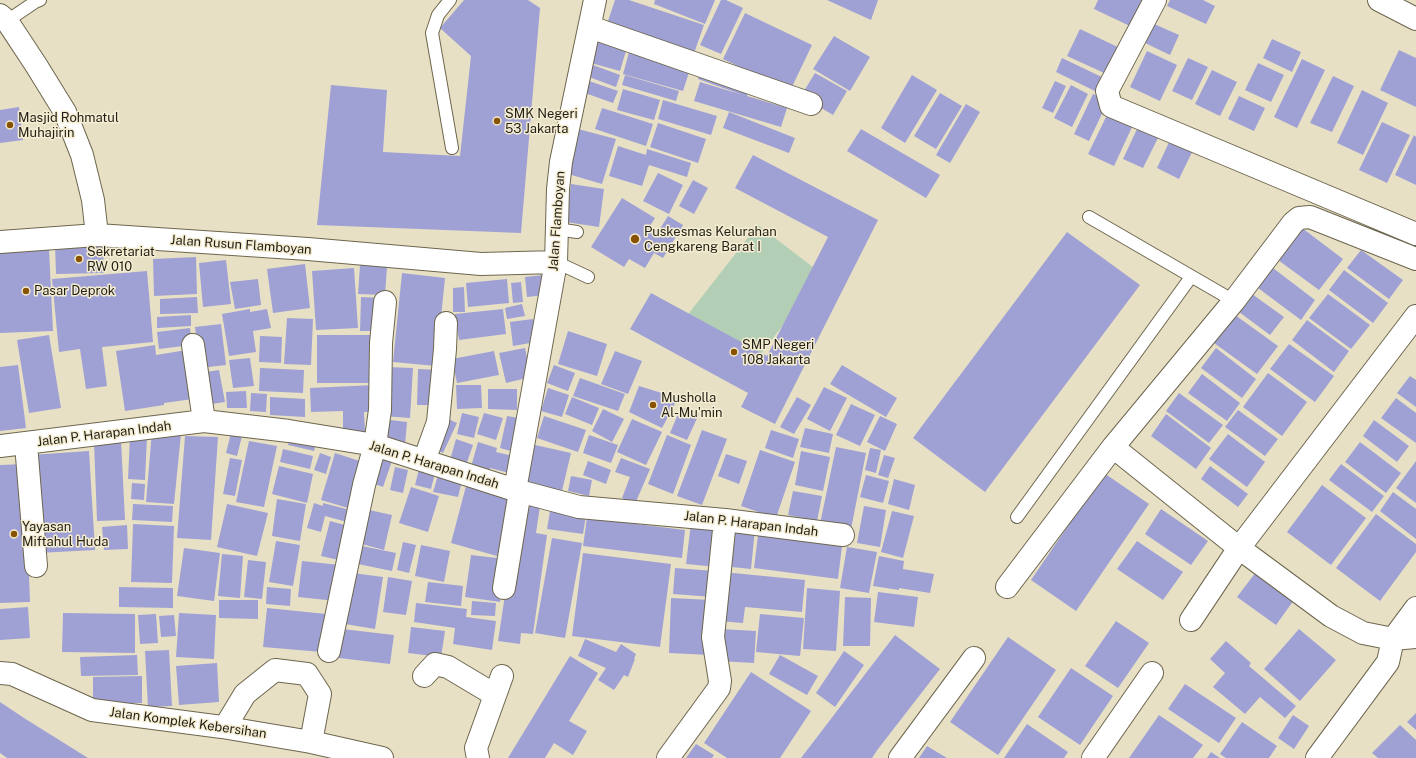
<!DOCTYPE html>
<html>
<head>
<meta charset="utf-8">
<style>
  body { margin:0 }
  canvas { display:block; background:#e8e0c5 }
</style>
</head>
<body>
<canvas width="1416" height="758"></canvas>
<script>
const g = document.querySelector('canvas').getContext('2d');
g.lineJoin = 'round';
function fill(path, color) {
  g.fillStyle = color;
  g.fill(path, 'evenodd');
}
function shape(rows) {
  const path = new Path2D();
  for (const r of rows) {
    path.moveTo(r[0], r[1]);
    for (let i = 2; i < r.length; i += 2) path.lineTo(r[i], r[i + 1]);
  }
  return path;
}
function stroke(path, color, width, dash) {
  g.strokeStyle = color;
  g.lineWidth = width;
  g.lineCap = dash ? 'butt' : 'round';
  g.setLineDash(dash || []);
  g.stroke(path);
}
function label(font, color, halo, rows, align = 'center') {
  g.font = font + ' "Public Sans",sans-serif';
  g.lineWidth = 3;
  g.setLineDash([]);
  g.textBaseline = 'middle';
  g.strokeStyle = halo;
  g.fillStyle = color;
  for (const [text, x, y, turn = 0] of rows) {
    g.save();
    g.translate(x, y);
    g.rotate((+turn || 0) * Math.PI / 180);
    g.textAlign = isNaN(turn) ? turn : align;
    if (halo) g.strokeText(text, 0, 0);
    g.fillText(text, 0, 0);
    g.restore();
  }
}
const green = shape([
  [758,225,822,274,751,367,686,317]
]);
const building = shape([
  [464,0,528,0,540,8,521,233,317,225,331,85,387,90,383,152,460,156,471,56,440,28],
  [615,0,629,0,704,25,693,56,606,27],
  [655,0,715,0,705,24,654,4],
  [721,0,726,0,743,8,721,54,700,45],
  [827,0,878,0,871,20],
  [1098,0,1142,0,1146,2,1134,28,1094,9],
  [1170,0,1203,0,1215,6,1206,24,1167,6],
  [745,13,812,45,790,91,723,59],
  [1152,23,1179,35,1170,55,1143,42],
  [1080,29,1126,51,1113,77,1067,56],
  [600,33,629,41,620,71,591,63],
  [834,36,870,57,850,91,813,69],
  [1272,39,1301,52,1292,72,1263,58],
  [631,45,692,63,683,91,623,74],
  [1399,50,1416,58,1416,107,1380,90],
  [1147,51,1177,65,1160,101,1130,87],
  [1062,58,1108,80,1101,94,1056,72],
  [1188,58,1208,67,1192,100,1172,91],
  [1302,59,1325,70,1297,128,1274,117],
  [1258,63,1284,75,1271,102,1245,90],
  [593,65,620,75,616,87,589,77],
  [702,66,751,83,747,96,787,108,781,127,694,101,700,82,743,95,698,79],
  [1212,70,1237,82,1220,116,1195,104],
  [815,73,847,91,833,115,801,96],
  [625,75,679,91,676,101,622,85],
  [912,75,937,90,905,143,881,128],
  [1333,76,1354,86,1332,132,1310,123],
  [589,81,618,91,613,103,585,93],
  [1055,81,1066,86,1053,113,1042,108],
  [1071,85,1088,94,1072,127,1054,118],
  [623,89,660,100,654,120,617,110],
  [1362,90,1388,103,1363,155,1337,143],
  [940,93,962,106,936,149,914,136],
  [1093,94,1108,101,1089,141,1074,134],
  [1239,96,1265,108,1254,131,1228,119],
  [663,100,717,116,711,135,658,119],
  [966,104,980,112,950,163,936,155],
  [19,107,23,140,0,143,0,110],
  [602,108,653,124,646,146,595,129],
  [729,112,795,138,789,153,723,128],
  [1108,113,1133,125,1114,166,1088,154],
  [1382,122,1410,135,1387,183,1359,170],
  [658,123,706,139,698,163,650,147],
  [578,129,616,139,602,184,565,173],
  [861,129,940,175,926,198,847,151],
  [1137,129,1158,138,1143,168,1123,159],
  [1414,135,1416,137,1416,185,1395,175],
  [1172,136,1195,146,1179,179,1157,168],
  [618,146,646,155,647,149,691,163,687,177,649,165,642,186,609,176],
  [753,155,878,220,775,424,741,407,748,393,630,329,651,293,767,356,828,237,735,188],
  [658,173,683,185,669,214,643,201],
  [693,180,708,188,694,214,679,206],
  [571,184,604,189,599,227,566,222],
  [622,198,655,218,650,226,658,232,668,216,683,225,663,258,654,253,645,268,629,259,624,267,591,247],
  [1302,228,1343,259,1319,290,1278,260],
  [1067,232,1140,285,985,492,913,438],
  [103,244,104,273,56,274,55,245],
  [49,249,53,331,0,333,0,252],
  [1361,250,1403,280,1389,299,1347,268],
  [196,257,197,294,154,296,153,259],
  [226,260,231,304,203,307,199,263],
  [305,264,310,308,273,313,267,269],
  [360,265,387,267,385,295,358,294],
  [1269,265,1315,300,1301,320,1254,285],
  [354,268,358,328,316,330,312,271],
  [1344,270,1388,303,1373,323,1329,290],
  [147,271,153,342,102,347,107,386,86,389,80,349,59,352,52,279],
  [402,273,445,278,436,366,393,362],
  [543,275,545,295,527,297,525,277],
  [258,279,261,305,235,309,230,282],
  [507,279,509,303,468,307,466,283],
  [521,282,523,302,513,303,511,283],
  [464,287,465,312,453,312,453,288],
  [1252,294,1284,317,1270,335,1239,312],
  [1328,294,1370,325,1351,349,1309,318],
  [197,297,198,313,160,314,160,299],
  [361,297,383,298,382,331,360,331],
  [522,304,525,316,507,319,505,308],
  [250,309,250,312,267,309,271,328,253,331,256,352,229,356,222,314],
  [503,309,506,334,459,340,455,314],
  [191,315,191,326,157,328,157,317],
  [1235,315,1278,346,1257,374,1214,343],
  [287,318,313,319,311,365,284,364],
  [533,319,536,342,513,346,510,322],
  [1307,320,1349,351,1334,372,1292,340],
  [221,324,226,365,200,368,195,327],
  [190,328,192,345,159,349,157,332],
  [568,331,607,344,597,376,558,364],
  [49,335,61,408,29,413,17,340],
  [317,335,377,335,377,383,317,383],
  [260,336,282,337,281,363,259,362],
  [1289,344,1334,376,1315,402,1270,369],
  [155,345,156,355,193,349,200,398,164,403,164,405,125,411,116,351],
  [525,348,531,377,506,383,499,353],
  [1216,348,1256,379,1242,398,1201,368],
  [494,351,499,375,457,383,452,359],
  [615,351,642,361,628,394,601,384],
  [250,358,254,386,233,388,229,360],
  [18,365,26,428,0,431,0,367],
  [554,365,575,373,568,391,547,383],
  [842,365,897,398,886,417,830,384],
  [386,367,413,368,410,418,383,416],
  [260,368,304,370,303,393,259,391],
  [418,369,438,370,437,405,417,405],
  [219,370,225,402,205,405,200,373],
  [1268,373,1307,402,1282,436,1243,407],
  [1202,374,1240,403,1227,421,1188,393],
  [1410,376,1416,380,1416,407,1397,393],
  [580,378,625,394,618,411,573,396],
  [374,385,375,412,364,412,365,432,343,433,343,411,311,412,310,388],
  [456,385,481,385,482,408,457,409],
  [639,386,678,398,662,428,629,412],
  [824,387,847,398,830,431,807,419],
  [548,388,569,395,562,417,541,411],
  [488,389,517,389,517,410,488,409],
  [246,391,247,408,227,408,226,392],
  [251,393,267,394,266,412,250,411],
  [1179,393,1223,425,1209,443,1166,411],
  [270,397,305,399,305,417,270,415],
  [572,397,599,408,592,425,565,414],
  [797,397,811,405,794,434,780,427],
  [1396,398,1416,413,1416,443,1381,418],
  [851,404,875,415,860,446,836,435],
  [681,407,699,414,687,440,670,433],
  [603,409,624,419,612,442,592,431],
  [1238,410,1278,439,1265,456,1225,427],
  [462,413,479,417,474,438,457,434],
  [484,413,503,418,496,440,477,434],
  [1166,414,1211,448,1196,469,1151,436],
  [507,416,525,419,518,453,500,448],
  [544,416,586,430,578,452,537,438],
  [880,416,897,424,885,451,867,442],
  [444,417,457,423,443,453,430,447],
  [382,419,407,422,405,445,380,443],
  [632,419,662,432,646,465,617,452],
  [1374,420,1409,446,1397,462,1363,436],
  [805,428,833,434,829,453,800,447],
  [702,430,727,439,702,505,677,496],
  [771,430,799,439,793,458,765,448],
  [152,431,181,434,174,504,146,502],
  [231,433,242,436,237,456,226,453],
  [292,433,317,439,314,451,288,445],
  [1228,434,1265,462,1247,487,1209,459],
  [589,435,618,445,611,463,583,453],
  [667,435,691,445,673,494,648,484],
  [130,436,147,437,145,480,128,479],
  [185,436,218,437,211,540,177,538],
  [456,439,473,445,466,465,450,460],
  [121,440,125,520,97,521,94,442],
  [249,441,277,446,264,507,236,502],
  [478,442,497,448,496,452,513,456,509,473,490,468,489,472,471,467],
  [1360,442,1401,473,1386,493,1345,462],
  [535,445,571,453,561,495,525,486],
  [836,447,866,453,851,529,820,524],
  [870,448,881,450,876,473,865,470],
  [283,449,313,456,310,469,280,462],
  [760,450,795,462,776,518,741,506],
  [89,451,95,550,38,553,31,455],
  [801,451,830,457,823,491,795,485],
  [376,452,393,458,383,487,366,481],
  [320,453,331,457,326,474,314,470],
  [335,453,369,464,355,510,321,500],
  [726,454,747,461,739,484,718,476],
  [884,455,895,458,888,478,878,475],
  [230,458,242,460,235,496,223,494],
  [621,458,650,469,635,504,622,498,630,477,615,472],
  [588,461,611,470,606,484,583,475],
  [1416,461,1416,503,1396,488],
  [25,464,30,602,0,603,0,465],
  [1341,464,1384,496,1372,512,1329,480],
  [279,466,313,474,307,503,272,494],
  [1210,466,1248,494,1238,507,1201,479],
  [395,467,408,470,403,493,390,490],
  [419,469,435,473,431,489,415,485],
  [1104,473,1149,504,1076,611,1031,580],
  [438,475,462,481,458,497,433,492],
  [866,475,889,481,883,503,860,497],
  [571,476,592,480,589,496,568,491],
  [894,479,915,485,909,510,888,504],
  [132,483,145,484,144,500,131,499],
  [1322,485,1366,518,1331,565,1287,532],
  [466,486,513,498,497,556,451,543],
  [411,487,439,496,428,532,399,523],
  [793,491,822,496,817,521,788,515],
  [1393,492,1416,509,1416,539,1380,511],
  [277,499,306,504,300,541,272,536],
  [314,503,323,506,323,503,350,510,347,522,325,516,321,532,307,528],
  [519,503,540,506,536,533,547,535,533,634,521,633,520,644,498,641],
  [133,504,173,506,172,522,132,520],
  [227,504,268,513,257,556,217,547],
  [864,506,886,510,880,547,857,543],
  [1161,509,1208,541,1191,565,1145,534],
  [369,510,392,515,384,550,362,544],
  [550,511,586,516,583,534,547,529],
  [892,511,914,516,903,558,881,552],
  [1376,514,1416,544,1416,552,1380,601,1336,568],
  [587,518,685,530,682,558,583,546],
  [330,521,352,527,343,561,321,556],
  [691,523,723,526,718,567,686,564],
  [133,524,174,526,172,583,131,582],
  [127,525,128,549,104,550,102,527],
  [726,526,755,529,751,569,722,566],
  [759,527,843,538,838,579,754,568],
  [552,538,582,543,565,638,535,633],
  [276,541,300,545,293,586,269,582],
  [1137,541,1183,572,1163,600,1117,569],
  [403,542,416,545,409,573,397,570],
  [357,545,396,553,392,571,353,563],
  [421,545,450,551,444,582,415,576],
  [847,547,877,552,869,593,840,588],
  [184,548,220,553,214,601,177,596],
  [583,553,671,564,660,647,572,636],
  [222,554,243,556,240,598,218,596],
  [471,555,506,559,500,602,465,597],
  [879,556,904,561,903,569,934,574,930,593,899,588,899,590,873,586],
  [248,560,266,562,262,599,244,597],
  [302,561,340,565,336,601,298,597],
  [675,568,715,571,713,597,673,594],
  [723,572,805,580,802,612,745,607,743,623,718,621],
  [1256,572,1294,600,1276,625,1237,597],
  [353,573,383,577,375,629,345,624],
  [388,577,412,581,406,615,383,612],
  [428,582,463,586,461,606,425,602],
  [119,587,173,588,173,608,119,607],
  [267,587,291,589,290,606,266,604],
  [807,588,840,591,836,651,803,649],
  [878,592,918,597,914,627,874,622],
  [845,597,871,598,870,646,843,646],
  [671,598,712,600,710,655,669,653],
  [219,600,258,600,258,619,219,618],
  [472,601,496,603,495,616,471,615],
  [416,603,467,609,466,617,496,621,492,650,453,644,455,628,414,622],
  [28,607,30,638,0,640,0,609],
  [267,608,326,614,322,652,263,647],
  [63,613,135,614,135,653,62,652],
  [179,613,216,615,214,659,176,657],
  [156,614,158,643,140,644,138,615],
  [760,614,804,618,800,656,756,652],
  [174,615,176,636,161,637,159,616],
  [1116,621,1149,643,1118,688,1085,666],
  [411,627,445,631,441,657,408,653],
  [342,629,394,635,390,664,339,658],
  [720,629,756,631,754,663,718,661],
  [1299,629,1336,660,1300,701,1264,669],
  [895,635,940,669,878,749,872,758,801,758],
  [1008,637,1056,670,998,755,950,722],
  [585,639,616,652,621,644,636,654,634,659,635,659,628,677,624,675,614,690,598,680,606,668,578,656],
  [1226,641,1251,663,1249,666,1296,706,1285,718,1260,697,1245,714,1213,687,1225,673,1210,659],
  [169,650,172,706,148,707,145,651],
  [844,651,864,665,835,707,816,693],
  [137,655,138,675,81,676,80,657],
  [780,655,818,676,807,695,769,674],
  [570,656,598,673,569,721,587,731,573,755,554,743,545,758,508,758],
  [217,663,219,702,179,705,176,666],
  [1071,668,1113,696,1080,745,1038,717],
  [751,672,811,711,780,758,727,758,704,743],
  [142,676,142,703,93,704,93,677],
  [1185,684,1236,718,1219,743,1168,709],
  [0,702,24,718,88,758,7,758,0,753],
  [1416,713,1416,730,1407,722],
  [1159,715,1203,745,1193,758,1129,758],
  [1293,715,1309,726,1294,749,1278,738],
  [1242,722,1277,746,1269,758,1226,758,1220,754],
  [1027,724,1068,752,1064,758,1004,758],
  [1400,725,1416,740,1416,758,1378,758,1372,753],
  [696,744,714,755,712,758,686,758],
  [927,746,947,758,919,758],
  [1211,752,1220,758,1207,758]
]);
const service = shape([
  [450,0,438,15,432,33,452,148],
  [7,21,35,2,40,0],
  [1089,217,1234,301],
  [557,229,577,232],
  [556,262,588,277],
  [1017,517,1191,277]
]);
const minor = shape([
  [1155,0,1107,91,1111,106,1416,234],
  [1379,0,1416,19],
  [0,15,7,21,36,65,65,112,82,155,93,200,97,235],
  [590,27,811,104],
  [0,242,97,235,308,249,481,264,556,262],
  [193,345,204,421],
  [26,444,36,566],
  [0,446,204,421,289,431,375,445,515,490,579,507,725,520,843,535],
  [1113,447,1239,548,1331,616,1363,633,1393,639,1416,637],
  [424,461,438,422,445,349,446,323],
  [515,490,556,262,558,189,561,162,595,0],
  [1007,587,1113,447,1234,301,1293,223,1299,218,1310,217,1416,259],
  [504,588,520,491],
  [1191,620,1239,548,1416,316],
  [329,651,364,485,375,445,380,410,381,343,385,302],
  [0,673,12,674,92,710,222,727,311,742,382,758],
  [424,676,435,664,448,667,495,695],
  [225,727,245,694,275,670,307,674,320,694,311,742],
  [478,758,476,748,502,676],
  [668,758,719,688,720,681,713,637,725,520],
  [900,758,974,658],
  [1093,758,1152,673],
  [1317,758,1388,662,1393,639,1416,608]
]);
const markers = [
  [497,121,4,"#885300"],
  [10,125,4,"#885300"],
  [635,239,5,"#885300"],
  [79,259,4,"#885300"],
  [26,291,4,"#885300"],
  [734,352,4,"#885300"],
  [653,405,4,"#885300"],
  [14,534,4,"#885300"]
];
const poiNames = [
  ["SMK Negeri",505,114],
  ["53 Jakarta",505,129],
  ["Masjid Rohmatul",18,118],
  ["Muhajirin",18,133],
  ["Puskesmas Kelurahan",644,232],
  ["Cengkareng Barat I",644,247],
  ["Sekretariat",87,252],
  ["RW 010",87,267],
  ["Pasar Deprok",34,291],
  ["SMP Negeri",742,345],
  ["108 Jakarta",742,360],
  ["Musholla",661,398],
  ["Al-Mu'min",661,413],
  ["Yayasan",22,527],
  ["Miftahul Huda",22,542]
];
const streetNames = [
  ["Jalan Flamboyan",557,221,-86],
  ["Jalan Rusun Flamboyan",241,245,4],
  ["Jalan P. Harapan Indah",104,434,-7],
  ["Jalan P. Harapan Indah",434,465,17],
  ["Jalan P. Harapan Indah",751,524,7],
  ["Jalan Komplek Kebersihan",188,723,8]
];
fill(green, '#b2cfb6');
fill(building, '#9fa1d5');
stroke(service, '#6d664e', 14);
stroke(minor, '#6d664e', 24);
stroke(service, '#fff', 12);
stroke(minor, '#fff', 22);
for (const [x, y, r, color] of markers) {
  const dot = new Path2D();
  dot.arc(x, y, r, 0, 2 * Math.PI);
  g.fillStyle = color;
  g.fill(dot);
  stroke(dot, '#f5edd2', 1.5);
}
label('13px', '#211e15', '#f5edd2', poiNames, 'left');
label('13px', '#211e15', '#f5edd2', streetNames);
</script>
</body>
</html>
